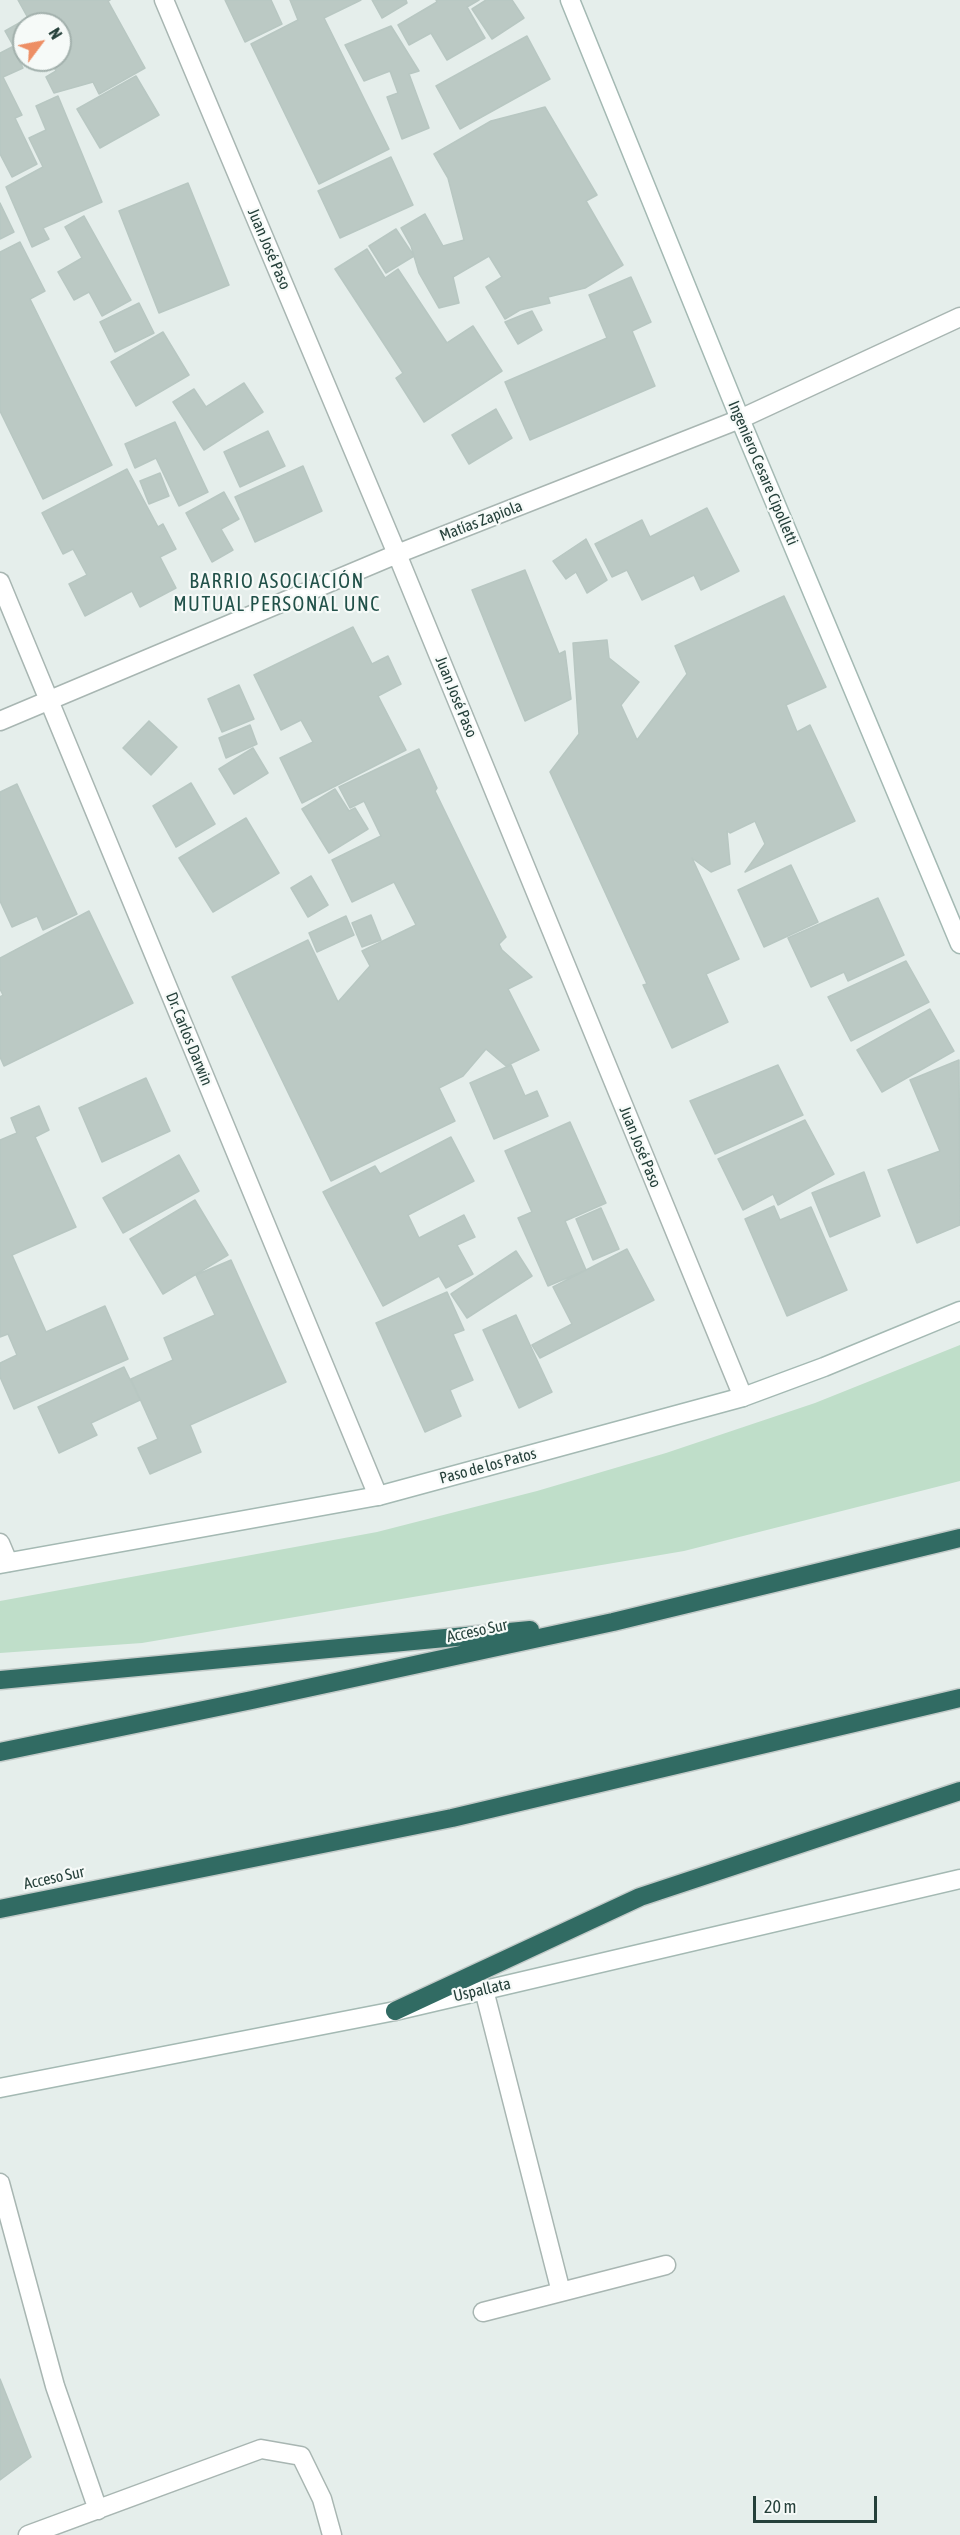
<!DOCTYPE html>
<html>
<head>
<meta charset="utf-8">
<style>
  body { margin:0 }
  #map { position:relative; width:960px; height:2535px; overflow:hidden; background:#e5eeeb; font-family:"Asap Condensed",sans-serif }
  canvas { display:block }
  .north { position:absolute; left:12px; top:12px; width:60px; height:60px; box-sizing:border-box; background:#f6faf8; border:2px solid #a2b0ac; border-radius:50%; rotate:58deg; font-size:16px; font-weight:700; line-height:24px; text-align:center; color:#25403a }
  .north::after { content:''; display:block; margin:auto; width:21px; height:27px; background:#ed8e64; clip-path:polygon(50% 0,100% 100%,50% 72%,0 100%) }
  .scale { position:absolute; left:753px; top:2496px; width:124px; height:27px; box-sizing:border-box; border:3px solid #25403a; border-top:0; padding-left:8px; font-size:18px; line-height:21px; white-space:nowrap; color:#25403a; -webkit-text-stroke:4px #f6faf8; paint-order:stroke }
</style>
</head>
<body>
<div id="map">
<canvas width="960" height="2535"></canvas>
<div class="north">N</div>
<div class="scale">20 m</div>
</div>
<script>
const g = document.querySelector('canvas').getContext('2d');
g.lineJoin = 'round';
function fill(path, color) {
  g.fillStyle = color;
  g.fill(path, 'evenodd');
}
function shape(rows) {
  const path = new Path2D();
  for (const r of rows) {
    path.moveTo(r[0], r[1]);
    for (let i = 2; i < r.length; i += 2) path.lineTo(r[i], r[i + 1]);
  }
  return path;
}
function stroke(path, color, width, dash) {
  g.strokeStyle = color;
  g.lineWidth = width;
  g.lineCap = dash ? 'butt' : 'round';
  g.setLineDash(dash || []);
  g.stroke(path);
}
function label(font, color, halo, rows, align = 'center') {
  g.font = font + ' "Asap Condensed",sans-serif';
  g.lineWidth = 4.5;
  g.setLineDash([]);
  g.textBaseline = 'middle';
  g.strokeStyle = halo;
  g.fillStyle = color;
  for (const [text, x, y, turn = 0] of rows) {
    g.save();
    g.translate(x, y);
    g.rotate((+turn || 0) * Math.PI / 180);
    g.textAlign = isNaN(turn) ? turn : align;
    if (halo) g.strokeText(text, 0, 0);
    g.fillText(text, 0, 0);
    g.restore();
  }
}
const green = shape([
  [960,1345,960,1481,684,1551,142,1643,0,1653,0,1601,377,1532,537,1491,666,1453,815,1403]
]);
const building = shape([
  [18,0,110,0,108,1,145,68,99,94,93,82,54,93,46,77,56,71,50,60,60,60,60,24,24,24,24,44,15,49,5,31,28,18,18,0],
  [225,0,271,0,282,24,245,42,225,0],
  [361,0,324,18,389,149,319,184,251,44,298,20,290,0,361,0],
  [372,0,406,0,407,3,382,18,372,0],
  [436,0,479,0,467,7,485,38,447,60,431,33,409,45,398,25,437,2,436,0],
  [486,0,512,0,524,18,492,39,472,9,486,0],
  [391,26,419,71,409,74,429,128,402,139,387,97,398,93,390,71,364,81,345,45,391,26],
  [527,36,550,79,460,129,436,86,527,36],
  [12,47,23,68,3,77,22,115,15,118,37,164,12,177,0,154,0,53,12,47],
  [136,76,159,115,100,148,77,109,136,76],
  [58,96,102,202,43,228,49,239,32,247,6,187,43,167,29,138,46,130,36,106,58,96],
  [545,107,597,195,586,201,623,265,585,288,548,297,550,303,520,310,505,319,486,287,502,277,489,256,453,277,459,303,439,308,419,273,411,246,401,228,425,214,443,246,464,240,448,178,434,154,491,121,545,107],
  [391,157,413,205,340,238,318,191,391,157],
  [188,183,229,285,159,313,119,211,188,183],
  [0,203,14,232,0,239,0,203],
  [84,216,131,300,102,316,89,292,74,300,58,272,82,258,65,227,84,216],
  [396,229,414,256,386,273,369,246,396,229],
  [20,242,45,291,30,299,112,465,43,499,0,411,0,252,20,242],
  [367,249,385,278,398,269,447,343,473,326,502,371,424,422,396,378,403,373,335,269,367,249],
  [631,277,651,322,632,331,655,386,530,440,505,382,607,338,589,295,631,277],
  [139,303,154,333,115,352,100,322,139,303],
  [532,311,542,330,518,344,505,322,532,311],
  [163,332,189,375,136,406,111,362,163,332],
  [244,383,263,412,204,450,173,402,194,389,206,407,244,383],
  [496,409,512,438,469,464,452,435,496,409],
  [175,422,208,492,179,506,156,458,135,468,125,444,175,422],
  [268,431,285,466,240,487,224,452,268,431],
  [303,466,322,511,255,542,235,497,303,466],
  [127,469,158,527,163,524,176,549,160,557,176,588,140,607,132,591,85,616,69,584,87,575,73,549,63,554,42,513,127,469],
  [160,473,169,496,149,504,140,481,160,473],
  [224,492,239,519,221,529,233,550,212,562,186,513,224,492],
  [707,508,739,571,701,590,694,575,642,600,627,570,612,577,595,544,642,520,650,537,707,508],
  [586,539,607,580,587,593,576,572,566,579,553,561,586,539],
  [525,570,559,654,565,651,571,699,525,721,472,590,525,570],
  [784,596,826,687,786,705,797,732,810,725,855,821,745,872,765,844,755,821,730,833,727,831,730,864,711,872,692,858,739,959,706,974,728,1022,672,1048,643,985,647,984,550,772,579,734,573,643,607,640,609,658,639,682,621,705,637,740,687,674,675,646,784,596],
  [353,627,372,664,388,656,401,684,378,696,406,750,302,803,280,758,313,742,301,720,281,730,254,675,353,627],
  [239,685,254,719,222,732,208,699,239,685],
  [149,721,177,747,151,775,123,748,149,721],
  [250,725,257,744,226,758,219,738,250,725],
  [253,748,268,773,234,794,219,769,253,748],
  [419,749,437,788,435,791,506,937,499,944,502,950,532,977,508,989,539,1050,506,1066,486,1049,463,1076,439,1088,455,1121,331,1181,232,977,308,940,338,1002,370,966,362,951,416,925,394,882,352,902,332,860,381,836,364,801,350,808,339,787,419,749],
  [191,783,215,824,176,847,153,806,191,783],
  [17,784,77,914,43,930,37,916,12,927,0,901,0,792,17,784],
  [335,789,349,811,355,808,368,829,329,853,302,809,335,789],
  [246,818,279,873,213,912,179,858,246,818],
  [791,865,818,922,764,947,738,890,791,865],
  [311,876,328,905,308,917,291,888,311,876],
  [878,898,904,955,848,981,844,972,811,987,788,938,878,898],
  [89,911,133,1003,4,1066,0,1057,0,997,3,995,0,989,0,958,89,911],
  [371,915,381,940,362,947,352,923,371,915],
  [346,916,354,935,317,952,309,933,346,916],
  [906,961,929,1002,851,1041,828,997,906,961],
  [930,1009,954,1051,882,1092,857,1050,930,1009],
  [959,1060,960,1225,917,1243,888,1170,940,1151,910,1080,959,1060],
  [511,1065,525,1096,537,1091,548,1116,494,1139,470,1083,511,1065],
  [778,1065,803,1115,715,1154,690,1101,778,1065],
  [146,1078,170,1131,102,1162,79,1108,146,1078],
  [39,1106,49,1130,35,1137,76,1227,12,1255,46,1332,105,1306,128,1359,14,1409,0,1377,0,1363,17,1355,8,1334,0,1337,0,1140,17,1133,11,1118,39,1106],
  [805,1120,834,1174,778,1205,773,1194,743,1210,718,1159,805,1120],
  [570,1122,606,1203,565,1221,586,1270,548,1286,518,1218,532,1212,505,1151,570,1122],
  [451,1137,474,1181,408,1215,419,1238,464,1215,475,1237,457,1245,473,1274,446,1288,439,1276,383,1306,323,1192,375,1166,380,1174,451,1137],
  [179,1155,199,1191,123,1233,103,1198,179,1155],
  [864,1172,880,1216,830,1237,812,1193,864,1172],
  [195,1200,228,1255,163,1294,130,1239,195,1200],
  [774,1206,780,1220,811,1207,847,1290,787,1316,745,1219,774,1206],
  [601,1208,619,1249,593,1260,576,1219,601,1208],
  [627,1249,654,1300,540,1358,532,1345,572,1324,553,1287,627,1249],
  [516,1251,532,1276,467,1318,451,1294,516,1251],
  [231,1260,286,1382,190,1425,201,1452,150,1474,138,1448,158,1439,131,1379,173,1360,164,1338,215,1315,196,1275,231,1260],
  [447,1292,464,1330,453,1334,473,1380,450,1390,461,1416,425,1432,376,1323,447,1292],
  [516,1315,552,1392,519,1408,483,1330,516,1315],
  [124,1367,140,1400,91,1423,97,1435,59,1453,38,1407,124,1367],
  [0,2379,31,2457,0,2480,0,2379]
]);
const street = shape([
  [164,0,397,554,743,1397],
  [0,582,378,1496],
  [0,721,397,554,740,419,960,317],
  [0,1543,8,1562],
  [484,1990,561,2292],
  [0,2183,55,2386,98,2510],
  [483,2312,666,2265],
  [28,2535,261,2449,301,2456,322,2499,332,2535]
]);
const secondary = shape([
  [570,0,740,419,960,944],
  [0,1564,378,1496,743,1397,824,1367,960,1311],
  [0,2088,395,2011,960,1879]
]);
const highway = shape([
  [0,1680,530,1630],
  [0,1752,252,1700,613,1622,960,1538],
  [0,1909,452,1818,960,1698],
  [395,2011,640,1897,960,1791]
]);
const streetNames = [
  ["Juan José Paso",269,249,67],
  ["Ingeniero Cesare Cipolletti",763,473,67],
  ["Matías Zapiola",481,521,-21],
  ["Juan José Paso",456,697,68],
  ["Dr. Carlos Darwin",189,1039,68],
  ["Juan José Paso",640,1147,68],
  ["Paso de los Patos",488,1466,-15],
  ["Acceso Sur",477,1631,-12],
  ["Acceso Sur",54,1878,-12],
  ["Uspallata",482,1990,-13]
];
const quarterNames = [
  ["BARRIO ASOCIACIÓN",277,582],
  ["MUTUAL PERSONAL UNC",277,605]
];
fill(green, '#bfdec9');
fill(building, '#bbc9c4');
stroke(building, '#b8c7c2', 1.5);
stroke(street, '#a8b6b2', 21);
stroke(secondary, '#a4b9b3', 21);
stroke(highway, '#c2cac8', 21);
stroke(street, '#fff', 18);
stroke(secondary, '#fff', 18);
stroke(highway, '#316b63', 18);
label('16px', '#25403a', '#f6faf8', streetNames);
g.letterSpacing = '1.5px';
label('20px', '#215149', '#f6faf8', quarterNames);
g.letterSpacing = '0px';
</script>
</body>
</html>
